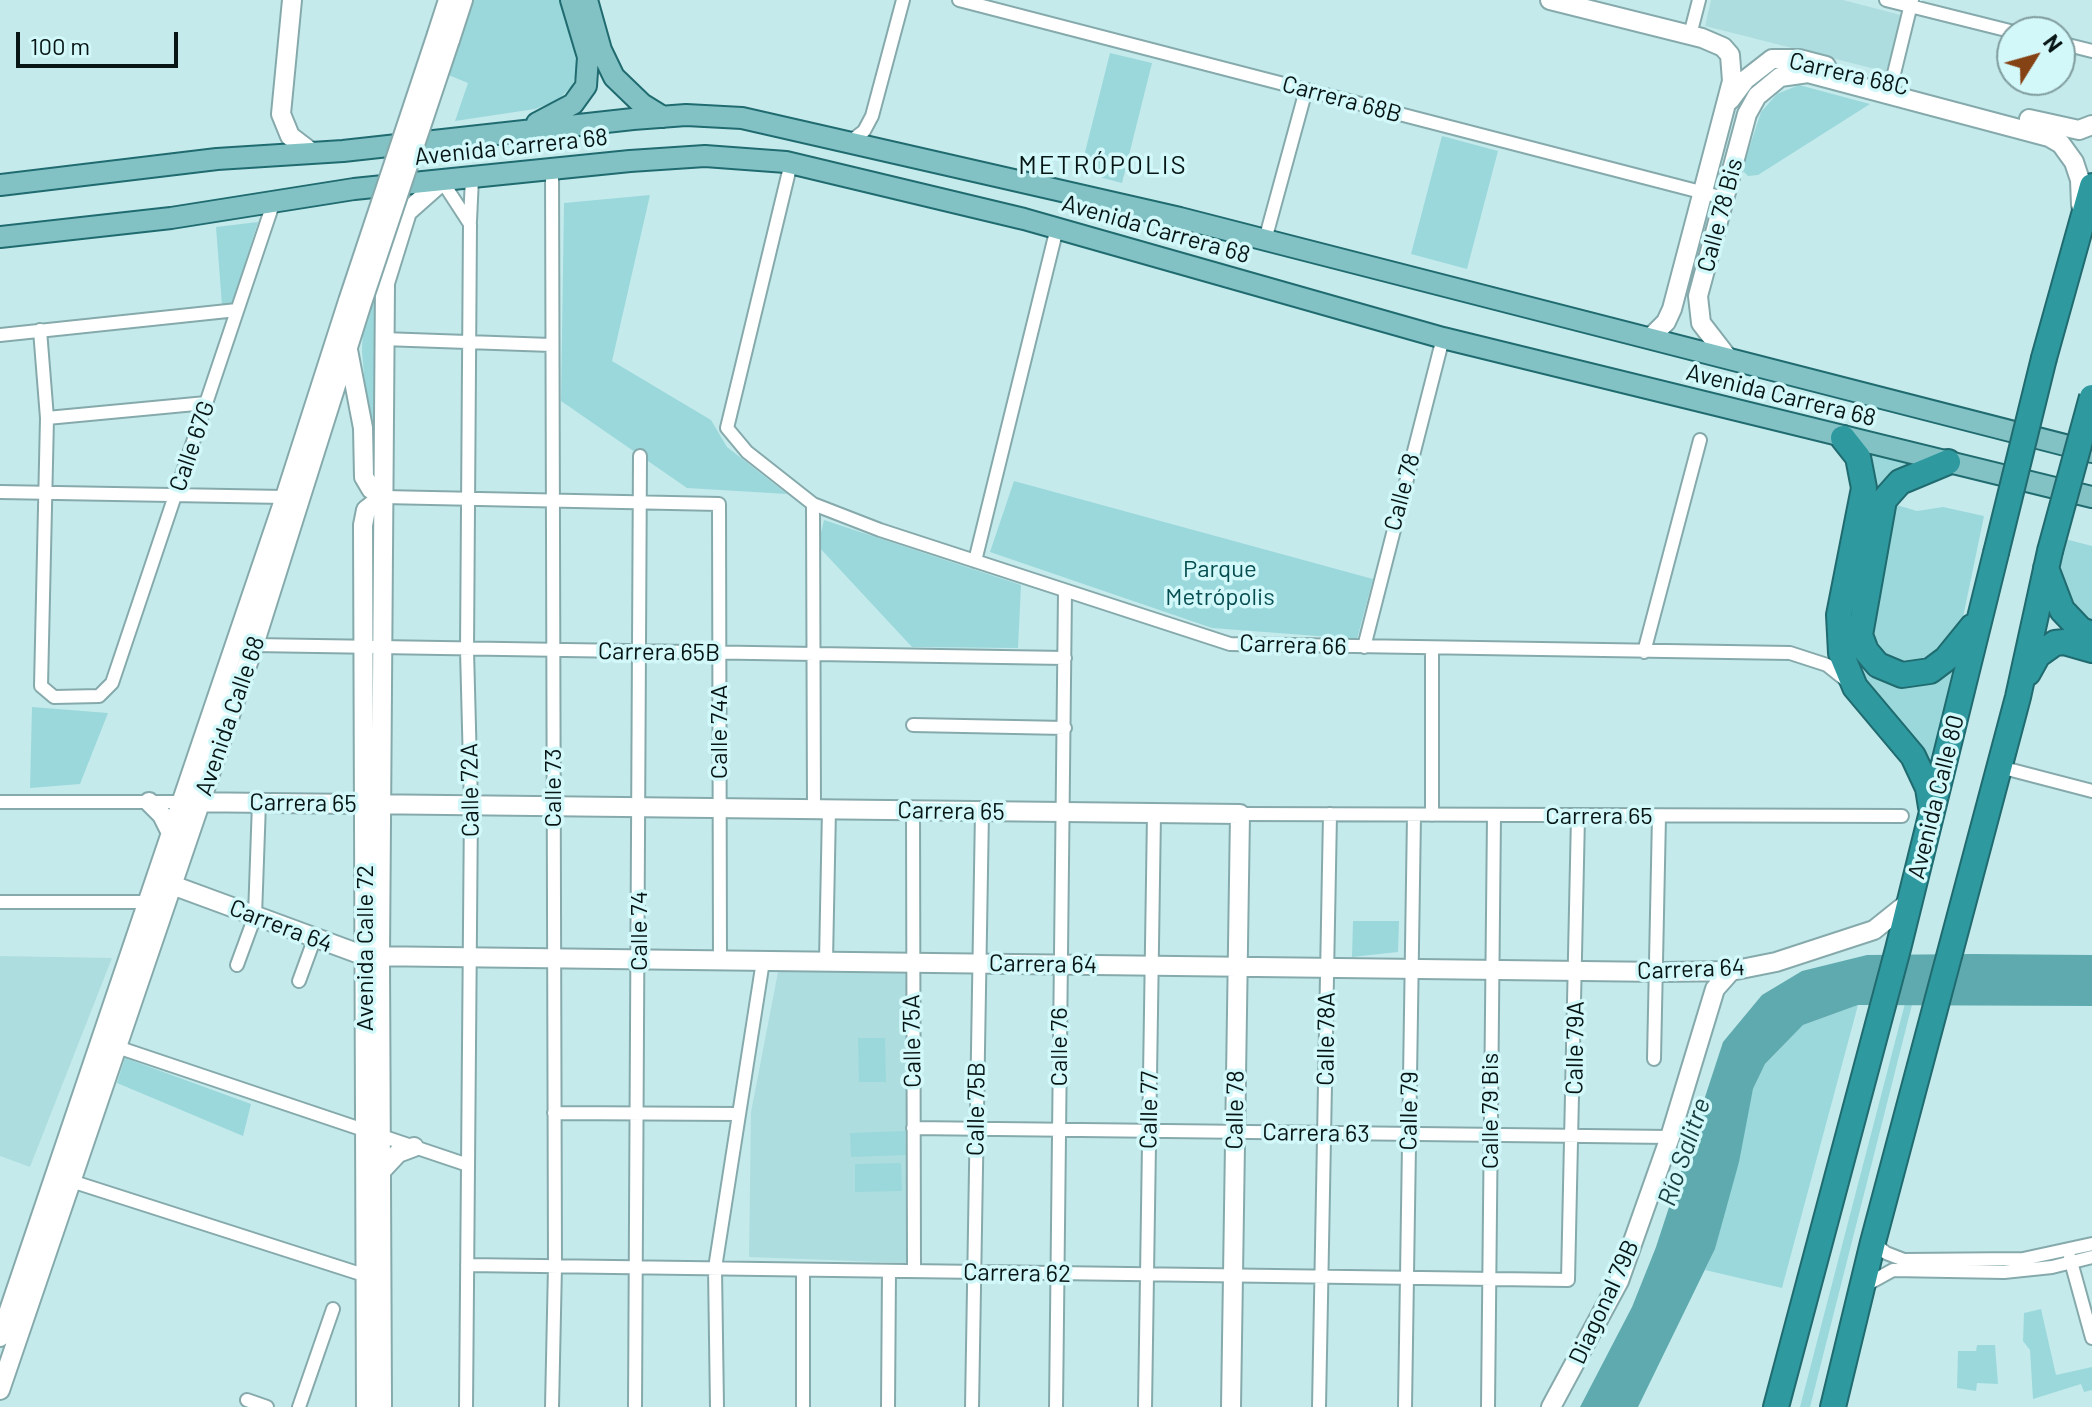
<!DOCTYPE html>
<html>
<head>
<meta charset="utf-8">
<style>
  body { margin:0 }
  #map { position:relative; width:2092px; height:1407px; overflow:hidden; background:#c5eaec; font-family:Barlow,sans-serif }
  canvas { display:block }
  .north { position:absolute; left:1996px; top:16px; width:80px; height:80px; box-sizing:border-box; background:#d2f8fa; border:2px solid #819d9e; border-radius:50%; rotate:53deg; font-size:22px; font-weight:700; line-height:32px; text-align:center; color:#071515 }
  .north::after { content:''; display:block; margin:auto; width:28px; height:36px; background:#854214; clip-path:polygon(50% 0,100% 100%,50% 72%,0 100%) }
  .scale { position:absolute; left:16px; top:32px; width:162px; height:36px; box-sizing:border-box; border:4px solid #071515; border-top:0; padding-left:10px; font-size:24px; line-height:28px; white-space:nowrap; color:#071515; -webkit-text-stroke:6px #d2f8fa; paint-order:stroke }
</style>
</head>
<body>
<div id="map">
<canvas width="2092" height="1407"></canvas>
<div class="north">N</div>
<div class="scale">100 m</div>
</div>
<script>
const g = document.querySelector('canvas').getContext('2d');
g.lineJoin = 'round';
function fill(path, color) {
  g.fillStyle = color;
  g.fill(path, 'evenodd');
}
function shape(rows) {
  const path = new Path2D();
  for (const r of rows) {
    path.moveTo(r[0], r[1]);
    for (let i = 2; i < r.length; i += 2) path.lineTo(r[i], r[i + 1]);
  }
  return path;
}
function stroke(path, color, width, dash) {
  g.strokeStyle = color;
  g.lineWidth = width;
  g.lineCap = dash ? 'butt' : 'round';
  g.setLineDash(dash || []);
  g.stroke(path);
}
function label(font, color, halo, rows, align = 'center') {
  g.font = font + ' Barlow,sans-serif';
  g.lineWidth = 7;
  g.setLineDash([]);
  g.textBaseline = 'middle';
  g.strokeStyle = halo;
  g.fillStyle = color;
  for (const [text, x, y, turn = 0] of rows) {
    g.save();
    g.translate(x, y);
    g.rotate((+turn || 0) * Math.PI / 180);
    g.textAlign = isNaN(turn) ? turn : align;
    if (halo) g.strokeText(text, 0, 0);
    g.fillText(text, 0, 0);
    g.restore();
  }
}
const built = shape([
  [1711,0,1843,0,1901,15,1887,72,1705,26],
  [0,956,112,958,30,1167,0,1156],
  [778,972,906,972,908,1263,749,1257,751,1112]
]);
const green = shape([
  [472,0,563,0,578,69,572,86,558,100,535,109,455,121,468,83,446,74],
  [1110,53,1152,63,1122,183,1080,172],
  [1799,85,1870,104,1758,175,1748,176,1742,170,1761,112,1777,94],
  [1442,136,1498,151,1467,269,1411,254],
  [650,195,612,361,711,420,727,447,787,494,687,488,561,401,564,203],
  [258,222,232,304,222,305,216,227],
  [379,276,376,475,372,470,362,351,363,327],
  [1864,448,1929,464,1879,496,1869,668,1956,660,1932,775,1884,713,1847,655,1846,606,1874,483],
  [1014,481,1373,579,1357,639,1212,628,990,552],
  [1890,503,1917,511,1943,507,1984,516,1962,622,1935,662,1893,668,1869,645],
  [824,520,1021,585,1018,648,912,647,818,546],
  [2065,539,2092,546,2092,627,2075,618,2058,578],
  [32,707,108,713,80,784,30,788],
  [1353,921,1399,921,1398,952,1352,957],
  [1909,988,1916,989,1810,1407,1800,1407],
  [1858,1005,1782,1288,1705,1270,1715,1249,1753,1089,1765,1064,1803,1025],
  [858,1038,885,1038,886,1082,859,1082],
  [125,1058,251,1104,243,1136,117,1083],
  [905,1131,906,1155,851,1157,850,1133],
  [901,1163,902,1191,855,1192,855,1164],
  [2041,1309,2056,1375,2092,1367,2092,1390,2084,1392,2081,1384,2033,1399,2030,1350,2023,1341,2024,1313],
  [1977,1345,1995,1345,1998,1384,1977,1383,1976,1391,1957,1388,1958,1351,1976,1351]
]);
const water = shape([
  [1974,954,2092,955,2092,1006,1858,1005,1803,1025,1765,1064,1753,1089,1739,1162,1715,1249,1638,1407,1580,1407,1632,1307,1656,1247,1723,1042,1762,995,1802,971,1867,955]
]);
const street = shape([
  [959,0,1724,198],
  [1886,0,2014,32],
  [1690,35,1699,0],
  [2060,43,2092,51],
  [1889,94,1912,0],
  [851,141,864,131,872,116,903,0],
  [791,163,727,428,747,452,813,504,880,530,1230,644,1790,653,1827,665,1847,681],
  [552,169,555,1266,552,1407],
  [442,181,470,224,467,650,471,805,466,1407],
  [470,221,472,178],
  [1265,240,1306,90],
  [40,330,47,418,41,686,54,697,99,696,112,683,274,201],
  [0,335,237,310],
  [383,339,551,345],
  [47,418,206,403],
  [0,492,285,497],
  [383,497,719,504,720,961],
  [813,504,814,809],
  [975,561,1057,228],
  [254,645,1065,658],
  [1364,647,1443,338],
  [1644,652,1700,440],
  [913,725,1065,728],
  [2000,767,2092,791],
  [0,802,182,802],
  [913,810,914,1271],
  [1240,814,1902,816],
  [1432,815,1432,650],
  [0,902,147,902],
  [826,961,829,809],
  [237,965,255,916,259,803],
  [299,981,314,940],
  [117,1047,468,1165],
  [1654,1059,1659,816],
  [554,1113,739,1114],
  [913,1128,1670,1137],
  [71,1181,367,1276],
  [1873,1242,1886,1253,1904,1260,2023,1259,2092,1244],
  [2070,1258,2092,1338],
  [467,1265,1568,1280,1578,816],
  [803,1270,803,1407],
  [1864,1286,1893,1270,2004,1272,2052,1267,2092,1257],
  [247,1400,267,1407],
  [299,1407,333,1309],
  [635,1407,640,456],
  [717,1407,715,1268,763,961],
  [888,1407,889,1271],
  [972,1407,982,811],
  [1056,1407,1065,591],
  [1145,1407,1154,813],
  [1319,1407,1330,814],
  [1405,1407,1414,815],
  [1488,1407,1494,815]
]);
const secondary = shape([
  [292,0,281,114,290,136,311,152],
  [1550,0,1702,38,1723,47,1730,55,1732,81,1672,309,1666,322,1651,337],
  [437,34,448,0],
  [450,40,463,0],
  [1730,100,1745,80,1772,59,1799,59,1826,66],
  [2029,119,2079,130,2092,125],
  [348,350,363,428,364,477,371,489,383,497],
  [1728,358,1701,323,1698,296,1747,114,1757,96,1780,77,1808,73,2049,137,2061,144,2074,162,2080,180,2081,205],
  [149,802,162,815,171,833],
  [182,802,1240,814,1231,1407],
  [172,885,365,956,1663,972,1731,971,1776,962,1874,930,1909,902],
  [383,1169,398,1153,414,1147],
  [0,1337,285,497,348,301],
  [0,1390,254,645,361,306],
  [366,1407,363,525,366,510,383,497],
  [382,1407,380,957,385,283,407,212,442,181],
  [1551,1407,1619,1281,1670,1137,1715,989,1731,971]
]);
const primary = shape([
  [587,0,601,50,614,77,642,104,663,117],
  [537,123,573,104,586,86,588,57,571,0],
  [0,185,217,159,343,151,633,119,686,115,742,118,1180,218,2092,452],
  [0,237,171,218,354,189,630,161,705,156,786,162,1024,219,1443,338,2092,497]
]);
const highway = shape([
  [2044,358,2092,186],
  [1843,438,1858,457,1864,488,1839,615,1841,653,1855,687,1913,756,1928,788,1931,807],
  [1948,462,1900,482,1884,500,1860,635,1866,651,1878,665,1902,675,1930,671,1946,659,1972,627],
  [2046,568,2062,610,2081,630,2092,634],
  [2028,673,2038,655,2055,643,2064,642,2092,650],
  [1776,1407,1898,949,1996,553],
  [1833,1407,1873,1242,2018,697,2050,551]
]);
const secondaryBridge = shape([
  [348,301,437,34],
  [361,306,450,40]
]);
const highwayBridge = shape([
  [2050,551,2092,397],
  [1996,553,2044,358]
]);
const streetNames = [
  ["Carrera 68C",1849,74,13],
  ["Carrera 68B",1342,99,15],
  ["Avenida Carrera 68",511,147,-6],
  ["Calle 78 Bis",1720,215,-75],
  ["Avenida Carrera 68",1156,229,16],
  ["Avenida Carrera 68",1781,395,14],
  ["Calle 67G",192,446,-71],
  ["Calle 78",1402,492,-75],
  ["Carrera 66",1293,645,2],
  ["Carrera 65B",659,652,1],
  ["Avenida Calle 68",230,716,-71],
  ["Calle 74A",719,732,-90],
  ["Calle 73",553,788,-90],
  ["Calle 72A",470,790,-91],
  ["Avenida Calle 80",1936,797,-76],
  ["Carrera 65",303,803,1],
  ["Carrera 65",951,811,1],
  ["Carrera 65",1599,816],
  ["Carrera 64",281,926,21],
  ["Calle 74",639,931,-90],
  ["Avenida Calle 72",365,948,-90],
  ["Carrera 64",1043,964,1],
  ["Carrera 64",1691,969,-2],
  ["Calle 78A",1326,1039,-89],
  ["Calle 75A",912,1041,-91],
  ["Calle 76",1059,1047,-90],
  ["Calle 79A",1575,1048,-89],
  ["Calle 75B",976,1109,-89],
  ["Calle 77",1149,1110,-89],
  ["Calle 78",1235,1110,-89],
  ["Calle 79",1409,1111,-89],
  ["Calle 79 Bis",1490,1111,-90],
  ["Carrera 63",1316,1133,1],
  ["Carrera 62",1017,1273,1],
  ["Diagonal 79B",1604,1302,-65]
];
const parkNames = [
  ["Parque",1220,569],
  ["Metrópolis",1220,597]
];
const neighbourhoodNames = [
  ["METRÓPOLIS",1103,165]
];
const waterNames = [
  ["Río Salitre",1684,1152,-71]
];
fill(built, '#aedddf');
fill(green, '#9bd8db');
fill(water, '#5faaae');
stroke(street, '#86aaac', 16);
stroke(secondary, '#86aaac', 22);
stroke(primary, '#206b6f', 24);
stroke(highway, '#206b6f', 28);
stroke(street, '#fff', 12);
stroke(secondary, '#fff', 18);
stroke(primary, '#82c2c5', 20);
stroke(highway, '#2e999f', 24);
stroke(secondaryBridge, '#86aaac', 22, []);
stroke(highwayBridge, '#206b6f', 28, []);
stroke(secondaryBridge, '#fff', 18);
stroke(highwayBridge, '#2e999f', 24);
label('24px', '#071515', '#d2f8fa', streetNames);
label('24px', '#064d51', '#d2f8fa', parkNames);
g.letterSpacing = '2px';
label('26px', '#071515', '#d2f8fa', neighbourhoodNames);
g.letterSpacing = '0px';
label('italic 26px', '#1c4042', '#d2f8fa', waterNames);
</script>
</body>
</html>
